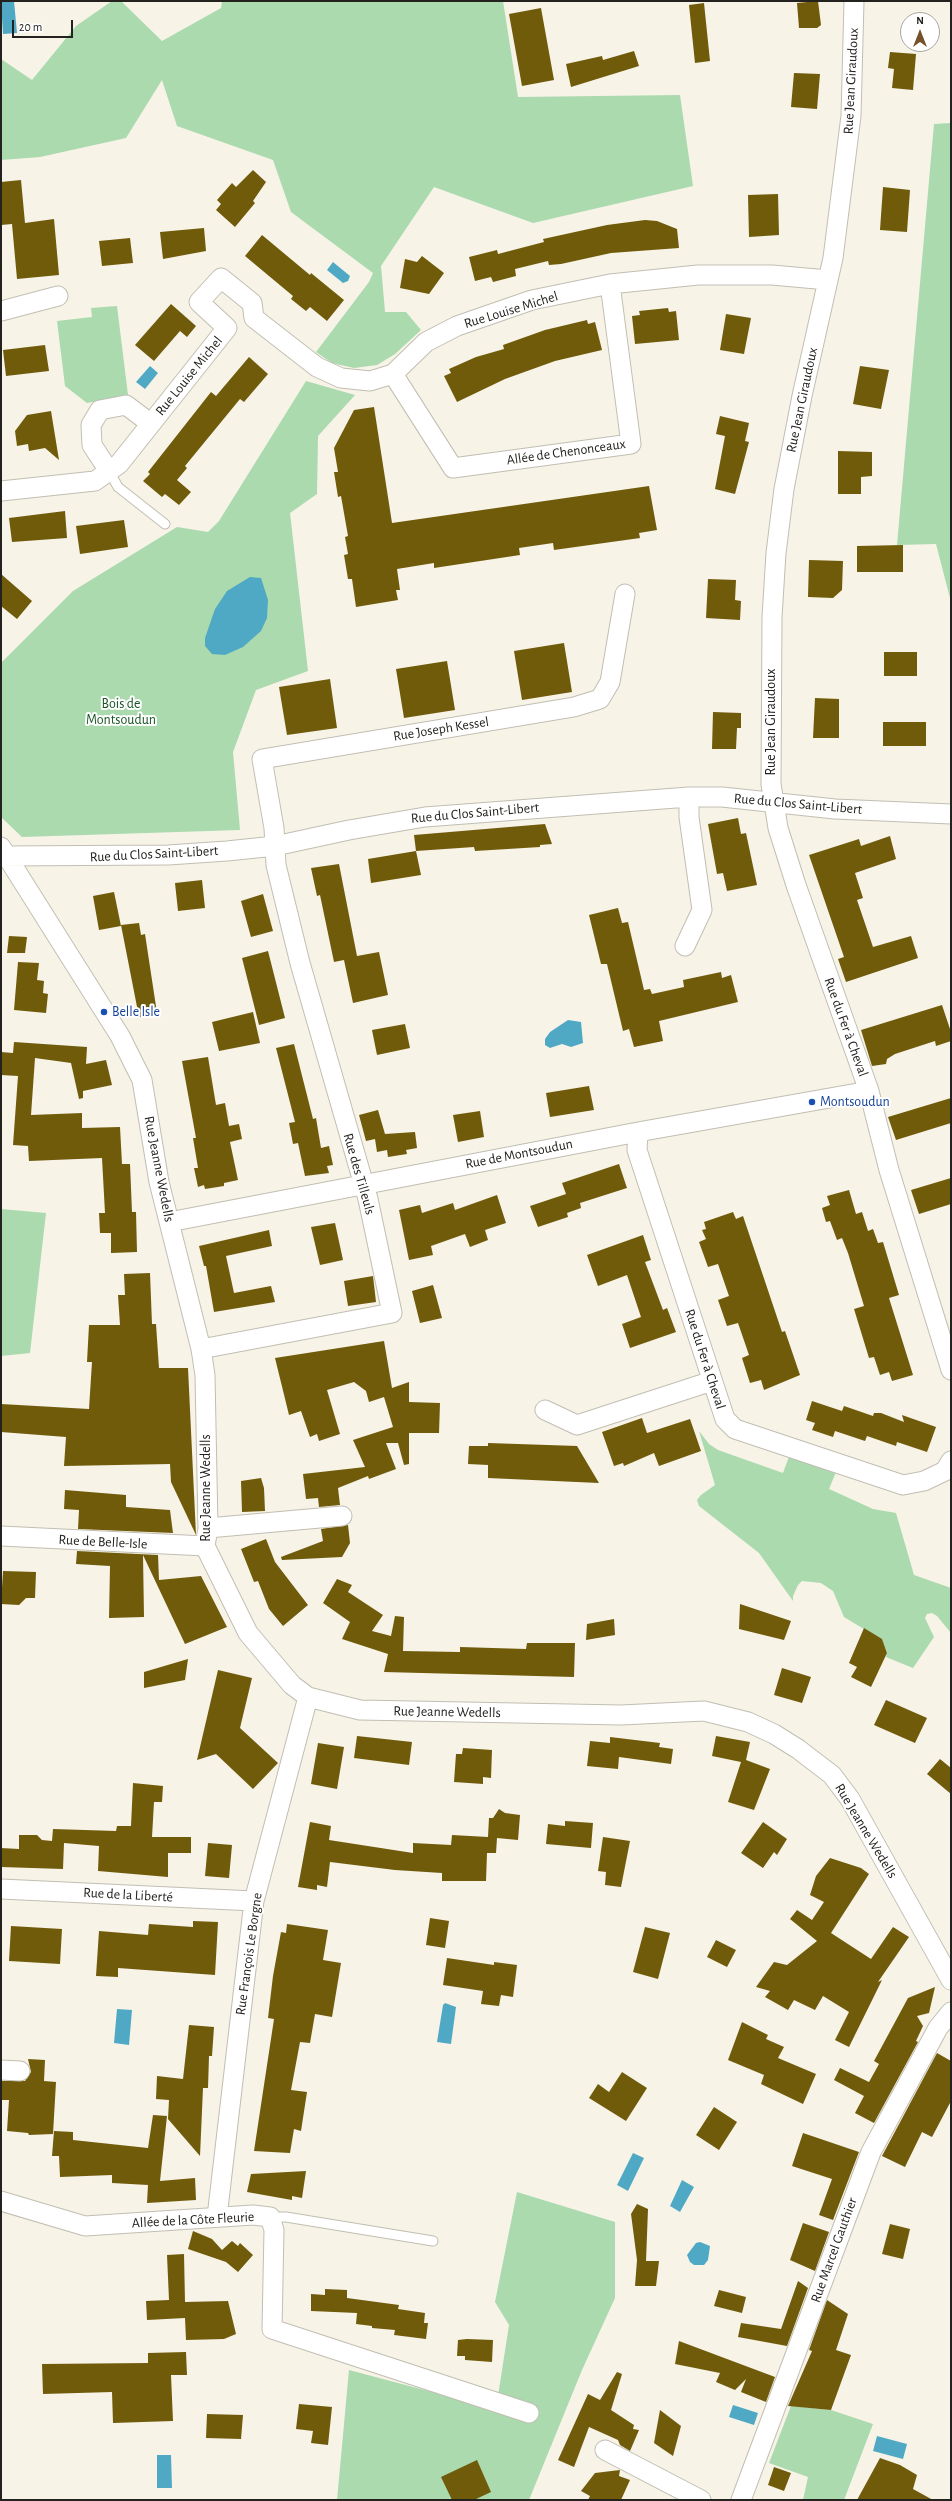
<!DOCTYPE html>
<html>
<head>
<meta charset="utf-8">
<style>
  body { margin:0 }
  #map { position:relative; width:952px; height:2501px; overflow:hidden; background:#f7f3e7; font-family:"Alegreya Sans",sans-serif }
  canvas { display:block }
  .frame { position:absolute; inset:0; border:2px solid #24221e; pointer-events:none }
  .north { position:absolute; left:900px; top:12px; width:40px; height:40px; box-sizing:border-box; background:#fff; border:1px solid #a7a7a5; border-radius:50%; rotate:0deg; font-size:11px; font-weight:700; line-height:16px; text-align:center; color:#24221e }
  .north::after { content:''; display:block; margin:auto; width:14px; height:18px; background:#76522c; clip-path:polygon(50% 0,100% 100%,50% 72%,0 100%) }
  .scale { position:absolute; left:12px; top:20px; width:61px; height:18px; box-sizing:border-box; border:2px solid #24221e; border-top:0; padding-left:5px; font-size:12px; line-height:14px; white-space:nowrap; color:#24221e; -webkit-text-stroke:3px #fff; paint-order:stroke }
</style>
</head>
<body>
<div id="map">
<canvas width="952" height="2501"></canvas>
<div class="frame"></div>
<div class="north">N</div>
<div class="scale">20 m</div>
</div>
<script>
const g = document.querySelector('canvas').getContext('2d');
g.lineJoin = 'round';
function fill(path, color) {
  g.fillStyle = color;
  g.fill(path, 'evenodd');
}
function shape(rows) {
  const path = new Path2D();
  for (const r of rows) {
    path.moveTo(r[0], r[1]);
    for (let i = 2; i < r.length; i += 2) path.lineTo(r[i], r[i + 1]);
  }
  return path;
}
function stroke(path, color, width, dash) {
  g.strokeStyle = color;
  g.lineWidth = width;
  g.lineCap = dash ? 'butt' : 'round';
  g.setLineDash(dash || []);
  g.stroke(path);
}
function label(font, color, halo, rows, align = 'center') {
  g.font = font + ' "Alegreya Sans",sans-serif';
  g.lineWidth = 4;
  g.setLineDash([]);
  g.textBaseline = 'middle';
  g.strokeStyle = halo;
  g.fillStyle = color;
  for (const [text, x, y, turn = 0] of rows) {
    g.save();
    g.translate(x, y);
    g.rotate((+turn || 0) * Math.PI / 180);
    g.textAlign = isNaN(turn) ? turn : align;
    if (halo) g.strokeText(text, 0, 0);
    g.fillText(text, 0, 0);
    g.restore();
  }
}
const green = shape([
  [112,1,121,1,162,41,221,8,222,1,503,1,518,97,680,95,693,186,533,223,434,187,381,266,385,312,406,312,421,330,395,354,377,365,354,368,332,363,316,352,369,282,373,273,291,212,273,160,177,126,162,80,126,138,40,157,1,160,1,59,32,80,76,26],
  [951,123,951,598,950,598,936,544,897,545,934,124],
  [117,306,128,395,87,403,65,386,57,321,92,317,91,308],
  [306,381,355,395,318,436,317,494,290,513,308,671,256,690,233,752,240,830,22,837,1,817,1,663,73,591,177,527,208,532,219,521],
  [1,1209,46,1213,30,1353,1,1356],
  [699,1431,709,1444,718,1450,783,1473,790,1454,836,1472,829,1489,873,1509,896,1513,914,1575,951,1588,951,1633,937,1616,932,1613,927,1614,925,1618,934,1637,913,1668,886,1657,887,1652,882,1640,844,1617,833,1591,821,1583,802,1581,798,1585,793,1596,793,1601,759,1553,699,1506,697,1500,701,1495,715,1485],
  [517,2192,615,2222,615,2298,582,2370,529,2500,337,2500,349,2370,496,2409,509,2325,495,2302],
  [791,2406,831,2410,873,2424,844,2500,803,2500,808,2477,769,2463]
]);
const water = shape([
  [14,1,17,33,3,34,1,2],
  [333,262,350,276,348,281,343,283,327,270],
  [150,366,158,373,145,389,136,382],
  [250,577,261,578,268,600,267,618,261,631,243,647,225,655,212,654,205,646,205,638,215,609,227,591],
  [568,1020,581,1022,583,1043,571,1047,562,1044,550,1048,545,1045,545,1039,550,1032],
  [445,2003,456,2007,451,2044,437,2042,443,2005],
  [117,2009,132,2010,129,2045,114,2043],
  [633,2153,644,2158,628,2191,617,2185],
  [682,2180,694,2187,680,2212,670,2206],
  [700,2242,710,2246,708,2260,704,2265,694,2265,690,2262,687,2255,696,2243],
  [733,2405,758,2413,754,2425,729,2417],
  [877,2436,907,2444,903,2459,873,2451],
  [157,2455,171,2455,172,2488,157,2488]
]);
const building = shape([
  [818,1,821,25,817,28,799,28,797,3],
  [704,3,710,61,695,63,689,5],
  [541,8,554,80,522,86,509,14],
  [634,51,639,66,571,87,566,64,602,56,603,60],
  [890,52,916,54,913,90,892,88,894,69,888,68],
  [794,73,820,74,817,109,791,107],
  [253,170,266,182,253,201,255,203,235,227,216,210,221,204,217,200,232,183,236,187],
  [21,180,25,223,54,219,59,275,17,279,12,224,1,225,1,182],
  [883,187,910,190,907,232,880,230],
  [778,194,779,235,749,237,748,195],
  [645,220,657,221,677,229,679,248,611,253,561,264,549,265,548,261,515,269,516,276,493,282,491,277,475,281,469,257,497,250,498,254,544,242,543,239,607,225],
  [204,228,206,251,163,259,160,232],
  [262,235,310,275,311,273,344,300,327,321,310,307,306,311,291,299,293,296,245,256],
  [130,238,133,263,102,266,99,241],
  [422,256,444,273,429,294,400,288,405,259,417,262],
  [171,304,196,326,187,337,180,331,154,361,135,345],
  [668,308,669,312,676,311,679,340,635,344,632,316,640,315,639,311],
  [726,314,751,318,744,354,720,350],
  [587,320,588,324,595,322,602,350,555,361,505,379,457,402,444,376,451,373,449,369,476,357,504,349,503,345,545,330],
  [45,345,49,371,6,376,3,350],
  [249,357,268,374,244,402,240,399,185,466,187,468,177,480,191,492,179,505,165,494,162,497,143,481,150,474,148,472,211,392,216,396],
  [860,366,889,370,881,409,853,404],
  [374,407,392,523,649,486,657,530,639,533,640,538,554,550,553,543,519,548,520,555,434,568,434,563,397,569,400,590,396,590,398,600,356,607,352,579,348,579,344,555,348,554,345,537,348,536,341,496,338,497,334,472,338,472,334,448,354,410],
  [51,411,59,460,45,448,29,451,28,444,17,446,15,431,27,415],
  [720,416,749,423,745,441,749,442,735,494,715,489,725,436,716,434],
  [838,451,872,452,872,476,861,477,861,494,838,494],
  [65,511,67,538,12,542,9,518],
  [124,520,128,547,80,554,76,526],
  [903,545,903,572,857,572,857,546],
  [809,560,843,561,842,590,833,598,808,597],
  [1,574,32,601,17,619,1,606],
  [708,579,736,580,735,600,741,601,740,620,706,618],
  [564,643,572,692,522,700,514,651],
  [884,652,917,652,917,676,884,676],
  [447,661,455,710,404,718,396,669],
  [330,679,337,728,287,735,279,687],
  [815,698,839,699,839,738,813,738],
  [713,712,741,713,741,728,737,728,736,749,712,749],
  [883,722,926,722,926,746,883,746],
  [738,818,741,834,746,833,757,885,727,891,723,873,717,874,708,824],
  [545,824,552,844,540,845,540,847,475,851,474,847,416,851,414,835],
  [890,836,896,859,855,873,863,898,857,900,873,947,911,936,918,958,846,982,838,959,844,957,809,855,859,839,861,846],
  [416,851,421,875,371,883,368,859],
  [339,864,357,956,379,952,388,995,353,1003,344,960,334,962,320,895,317,896,311,868],
  [202,880,205,908,178,911,175,883],
  [114,892,121,926,99,930,93,896],
  [263,894,273,931,251,937,241,901],
  [618,908,622,923,628,922,644,990,650,989,652,994,684,987,683,980,721,972,722,978,731,975,738,1002,659,1021,663,1041,634,1047,629,1029,623,1031,607,964,601,964,589,915],
  [139,923,141,935,145,934,157,1013,139,1017,121,925],
  [9,936,27,937,25,953,7,953],
  [268,951,285,1018,259,1025,242,958],
  [18,962,39,963,37,980,44,981,43,993,48,994,46,1013,14,1010],
  [942,1005,951,1032,951,1041,936,1046,935,1041,895,1054,887,1059,886,1064,872,1066,861,1030],
  [253,1012,260,1043,219,1051,212,1022],
  [405,1024,410,1048,377,1055,372,1030],
  [14,1042,87,1047,86,1064,106,1060,112,1085,83,1091,83,1098,79,1099,71,1063,35,1058,31,1115,82,1113,82,1128,120,1127,122,1164,130,1164,132,1212,136,1212,137,1252,111,1253,111,1233,100,1233,99,1213,105,1213,102,1158,29,1161,28,1146,13,1145,18,1076,1,1075,1,1052,13,1053],
  [294,1044,313,1119,316,1118,321,1148,329,1146,333,1165,327,1166,329,1173,305,1176,298,1143,293,1144,289,1123,295,1122,276,1048],
  [208,1057,216,1105,225,1103,229,1126,239,1124,242,1139,230,1142,238,1180,224,1183,224,1186,205,1189,204,1185,198,1187,194,1168,198,1168,193,1138,196,1138,182,1061],
  [589,1086,594,1110,550,1117,546,1093],
  [951,1098,951,1123,896,1140,888,1117],
  [378,1110,385,1134,415,1132,417,1148,406,1150,407,1154,388,1157,387,1150,377,1152,375,1139,366,1141,359,1115],
  [480,1111,484,1137,458,1142,453,1115],
  [619,1164,627,1188,580,1203,581,1208,567,1213,568,1217,538,1227,530,1206,566,1194,562,1183],
  [951,1178,951,1204,919,1214,911,1190],
  [849,1190,856,1214,862,1212,868,1231,873,1229,878,1243,883,1242,899,1295,889,1298,913,1375,892,1381,889,1372,880,1375,874,1357,869,1358,854,1309,864,1306,848,1253,842,1238,837,1240,830,1221,826,1222,822,1208,830,1205,827,1196],
  [497,1195,506,1223,485,1230,488,1240,470,1247,465,1234,431,1246,433,1255,409,1260,399,1210,420,1205,422,1213,453,1203,455,1210],
  [733,1212,736,1219,743,1216,782,1332,785,1331,800,1375,764,1390,761,1380,750,1383,742,1358,749,1355,738,1323,727,1326,718,1300,729,1296,718,1264,708,1267,699,1242,706,1239,702,1230,706,1229,704,1222],
  [335,1223,343,1260,320,1265,311,1227],
  [269,1230,272,1246,226,1256,234,1293,271,1286,275,1302,214,1312,206,1266,204,1266,199,1246],
  [643,1235,651,1260,645,1262,663,1310,667,1308,676,1332,630,1348,622,1324,641,1317,627,1275,598,1286,587,1255],
  [150,1273,152,1324,156,1324,159,1368,188,1368,196,1535,171,1482,170,1464,64,1466,66,1437,1,1432,1,1404,89,1409,92,1362,87,1362,89,1325,120,1325,118,1295,125,1295,124,1274],
  [373,1276,376,1302,348,1306,344,1281],
  [433,1285,442,1318,420,1323,412,1291],
  [384,1341,392,1388,409,1382,409,1402,440,1403,439,1433,409,1433,409,1464,404,1465,398,1443,386,1443,396,1469,369,1479,368,1476,338,1488,340,1505,319,1507,318,1498,306,1499,303,1474,365,1467,353,1440,393,1427,384,1397,369,1402,366,1391,354,1382,327,1390,340,1434,319,1441,317,1434,310,1437,301,1411,289,1415,275,1358],
  [812,1401,842,1411,844,1406,873,1416,874,1413,881,1413,904,1422,902,1415,936,1427,927,1452,897,1442,896,1446,867,1436,865,1441,835,1431,833,1437,812,1430,815,1423,806,1420],
  [642,1418,647,1433,690,1419,701,1451,659,1466,654,1453,624,1466,623,1463,614,1466,602,1432],
  [488,1443,577,1446,599,1483,488,1478,488,1465,468,1464,469,1446,488,1446],
  [261,1478,264,1488,265,1511,242,1512,241,1481],
  [65,1490,126,1495,126,1507,170,1510,173,1533,78,1529,79,1510,64,1509],
  [348,1525,350,1543,342,1557,282,1560,281,1557,323,1541,321,1529],
  [266,1539,275,1562,308,1605,283,1626,269,1609,258,1581,254,1582,241,1549],
  [77,1551,158,1555,159,1580,201,1576,227,1627,185,1644,143,1555,144,1617,109,1618,110,1566,76,1564],
  [3,1571,36,1572,35,1598,26,1598,19,1605,1,1604],
  [337,1579,352,1585,348,1592,383,1615,372,1631,391,1636,395,1616,404,1617,403,1651,460,1652,460,1647,526,1649,527,1643,575,1643,574,1677,384,1672,388,1654,342,1639,350,1622,323,1603],
  [740,1604,791,1621,784,1640,739,1629],
  [614,1619,615,1635,586,1640,587,1624],
  [864,1628,882,1639,887,1653,871,1687,851,1677,857,1667,849,1663],
  [188,1659,185,1680,144,1688,144,1672],
  [782,1668,811,1677,802,1703,774,1695],
  [218,1670,252,1678,240,1728,278,1763,253,1789,216,1754,197,1760],
  [886,1700,927,1718,915,1743,874,1725],
  [357,1736,412,1742,409,1765,354,1758],
  [716,1736,750,1742,746,1760,770,1769,754,1810,728,1802,741,1762,712,1756],
  [610,1737,660,1743,659,1747,673,1749,671,1764,619,1757,618,1769,587,1766,590,1741,610,1743],
  [318,1743,344,1747,337,1789,311,1784],
  [463,1748,492,1750,491,1778,483,1777,483,1784,454,1782,456,1754,462,1754],
  [940,1759,951,1768,951,1794,927,1774],
  [133,1783,163,1786,162,1802,154,1802,152,1837,191,1837,191,1853,168,1853,168,1877,98,1871,99,1846,64,1843,63,1869,1,1867,1,1848,19,1849,19,1835,37,1835,42,1840,52,1841,53,1829,116,1831,117,1826,131,1826],
  [499,1809,505,1813,520,1815,518,1840,497,1838,496,1853,487,1853,486,1881,442,1881,442,1873,395,1870,330,1862,327,1887,317,1885,317,1890,298,1887,310,1822,331,1826,329,1840,413,1853,413,1843,451,1845,452,1835,488,1837,489,1818,493,1818],
  [565,1821,593,1823,591,1848,546,1844,548,1824,565,1826],
  [763,1822,787,1839,777,1855,774,1852,763,1868,741,1853],
  [603,1837,630,1841,621,1887,605,1885,606,1872,598,1871],
  [208,1843,232,1845,229,1878,205,1876],
  [830,1858,861,1868,869,1874,831,1933,871,1959,893,1927,909,1937,878,1982,882,1980,849,2047,835,2040,849,2012,823,1996,815,2010,794,2000,788,2010,765,1997,770,1991,756,1987,774,1962,787,1965,817,1941,790,1919,797,1910,812,1920,824,1902,810,1895,816,1876],
  [430,1918,449,1921,445,1948,426,1945],
  [193,1921,218,1922,215,1975,118,1968,118,1977,96,1976,99,1931,148,1935,149,1924,193,1927],
  [287,1924,328,1930,323,1960,341,1963,332,2017,315,2014,310,2043,300,2042,291,2090,307,2092,301,2131,294,2129,290,2153,254,2151,274,2019,268,2018,273,1976,281,1932,286,1933],
  [11,1926,62,1929,60,1964,9,1961],
  [645,1927,670,1933,658,1979,633,1972],
  [716,1940,736,1950,727,1967,707,1957],
  [447,1958,494,1965,494,1962,517,1965,513,1997,501,1995,499,2006,481,2004,483,1991,443,1985],
  [935,1987,929,2013,917,2016,923,2026,916,2041,918,2042,874,2123,855,2113,864,2096,834,2080,840,2068,869,2082,879,2064,874,2061,908,1998],
  [742,2022,768,2035,766,2039,784,2047,778,2058,816,2074,803,2104,761,2084,764,2075,728,2060],
  [189,2025,214,2027,212,2056,209,2056,208,2088,203,2088,200,2156,168,2119,169,2100,156,2099,157,2076,183,2079],
  [937,2053,951,2061,951,2101,932,2137,922,2132,905,2167,882,2156],
  [28,2059,45,2060,44,2081,56,2082,53,2134,29,2135,28,2133,7,2131,9,2100,1,2100,1,2081,25,2081,31,2072],
  [622,2072,647,2088,626,2121,589,2098,598,2084,609,2092],
  [714,2107,737,2122,719,2150,696,2135],
  [153,2115,167,2116,160,2181,195,2178,196,2200,147,2203,148,2185,112,2183,112,2175,60,2177,59,2156,52,2156,54,2131,73,2132,73,2140,148,2148],
  [803,2133,859,2152,833,2220,819,2215,832,2179,792,2166],
  [306,2171,302,2198,292,2196,292,2200,247,2192,251,2174],
  [637,2204,648,2209,646,2261,659,2261,656,2286,635,2286,637,2260,631,2214],
  [803,2223,829,2232,815,2271,790,2260],
  [890,2224,910,2229,903,2259,882,2254],
  [193,2231,212,2239,222,2250,232,2241,238,2246,240,2243,253,2255,238,2272,226,2262,188,2249],
  [184,2254,185,2302,228,2301,236,2334,224,2339,186,2340,185,2318,147,2320,146,2301,169,2300,167,2255],
  [798,2281,808,2288,787,2346,738,2337,741,2323,781,2329],
  [325,2289,347,2290,347,2298,399,2305,398,2309,425,2313,424,2323,428,2323,426,2339,394,2335,395,2330,372,2328,372,2326,356,2324,357,2313,311,2311,311,2294,325,2295],
  [719,2290,746,2297,742,2313,714,2306],
  [827,2300,848,2314,836,2350,851,2355,831,2410,788,2406,812,2351,809,2350],
  [467,2339,493,2340,492,2362,465,2360,465,2356,457,2356,458,2340],
  [679,2341,775,2377,766,2402,741,2392,746,2379,735,2390,716,2382,720,2373,675,2364],
  [186,2352,187,2375,171,2375,173,2421,113,2423,112,2392,43,2394,42,2364,148,2363,148,2353],
  [617,2372,622,2374,611,2410,634,2425,633,2429,639,2430,630,2451,620,2445,618,2440,589,2427,574,2467,558,2460,588,2394,600,2400],
  [299,2404,332,2407,328,2445,311,2443,313,2431,296,2429],
  [660,2410,681,2426,673,2456,654,2443],
  [207,2414,243,2415,241,2439,206,2438],
  [880,2458,900,2465,917,2475,913,2489,933,2500,857,2500],
  [477,2460,491,2492,474,2500,452,2500,441,2477],
  [774,2467,791,2473,784,2491,768,2485],
  [620,2470,619,2476,630,2480,621,2500,588,2500,590,2496,581,2491,595,2473]
]);
const lane = shape([
  [109,471,118,487,165,524],
  [270,2217,286,2217,433,2241]
]);
const street = shape([
  [854,1,851,116,833,258,802,396,784,489,776,553,772,617,771,784,778,828,796,885,869,1091,889,1170,951,1370],
  [1,311,58,296],
  [393,374,453,468,631,444,610,284],
  [109,471,92,445,91,425,100,410,126,405,150,423],
  [1,491,95,481,119,464,227,328,199,302,221,278,252,303,254,318,317,367,341,378,370,381,393,374,426,342,457,326,532,300,610,284,698,275,772,275,828,280],
  [1,847,120,1036,142,1080,159,1182,201,1349,205,1375,208,1528,205,1546,248,1633,292,1685,308,1697,360,1710,621,1715,704,1711,748,1722,774,1734,798,1749,832,1775,850,1799,951,1980],
  [1,856,168,855,227,851,275,846,349,830,425,817,689,797,722,797,835,809,951,814],
  [685,946,702,910,689,817,689,797],
  [638,1132,637,1150,725,1419,735,1429,903,1485,924,1481,945,1471,951,1461],
  [169,1222,638,1132,869,1091],
  [201,1349,392,1313,368,1199,300,963,276,865,274,828,262,759,574,707,600,699,610,682,625,594],
  [545,1410,577,1425,712,1381],
  [208,1528,342,1516],
  [1,1536,205,1546],
  [1,1889,254,1901],
  [1,2070,20,2071],
  [1,2201,85,2226,253,2215,270,2217,274,2230,272,2329,529,2413],
  [217,2217,254,1901,308,1697],
  [605,2450,701,2500],
  [741,2500,871,2152,938,2028,951,2012]
]);
const markers = [
  [104,1012,4,"#1a4fb4"],
  [812,1102,4,"#1a4fb4"]
];
const streetNames = [
  ["Rue Jean Giraudoux",851,81,-87],
  ["Rue Louise Michel",511,310,-17],
  ["Rue Louise Michel",189,376,-51],
  ["Rue Jean Giraudoux",802,400,-78],
  ["Allée de Chenonceaux",566,452,-8],
  ["Rue Jean Giraudoux",771,722,-90],
  ["Rue Joseph Kessel",441,729,-9],
  ["Rue du Clos Saint-Libert",798,804,5],
  ["Rue du Clos Saint-Libert",475,813,-5],
  ["Rue du Clos Saint-Libert",154,854,-3],
  ["Rue du Fer à Cheval",846,1027,70],
  ["Rue de Montsoudun",519,1154,-11],
  ["Rue Jeanne Wedells",159,1169,79],
  ["Rue des Tilleuls",359,1174,74],
  ["Rue du Fer à Cheval",705,1359,72],
  ["Rue Jeanne Wedells",206,1488,-90],
  ["Rue de Belle-Isle",103,1542,3],
  ["Rue Jeanne Wedells",447,1712,1],
  ["Rue Jeanne Wedells",866,1831,59],
  ["Rue de la Liberté",128,1895,3],
  ["Rue François Le Borgne",249,1954,-82],
  ["Allée de la Côte Fleurie",193,2220,-3],
  ["Rue Marcel Gauthier",834,2250,-70]
];
const parkNames = [
  ["Bois de",121,704],
  ["Montsoudun",121,720]
];
const transitNames = [
  ["Belle Isle",112,1012],
  ["Montsoudun",820,1102]
];
fill(green, '#aadaae');
fill(water, '#50a9c4');
fill(building, '#705b0b');
stroke(lane, '#c1beb2', 11);
stroke(street, '#c1beb2', 21);
stroke(lane, '#fff', 9);
stroke(street, '#fff', 19);
for (const [x, y, r, color] of markers) {
  const dot = new Path2D();
  dot.arc(x, y, r, 0, 2 * Math.PI);
  g.fillStyle = color;
  g.fill(dot);
  stroke(dot, '#fff', 1.5);
}
label('14px', '#24221e', '#fff', streetNames);
label('14px', '#1a5525', '#fff', parkNames);
label('14px', '#164399', '#fff', transitNames, 'left');
</script>
</body>
</html>
